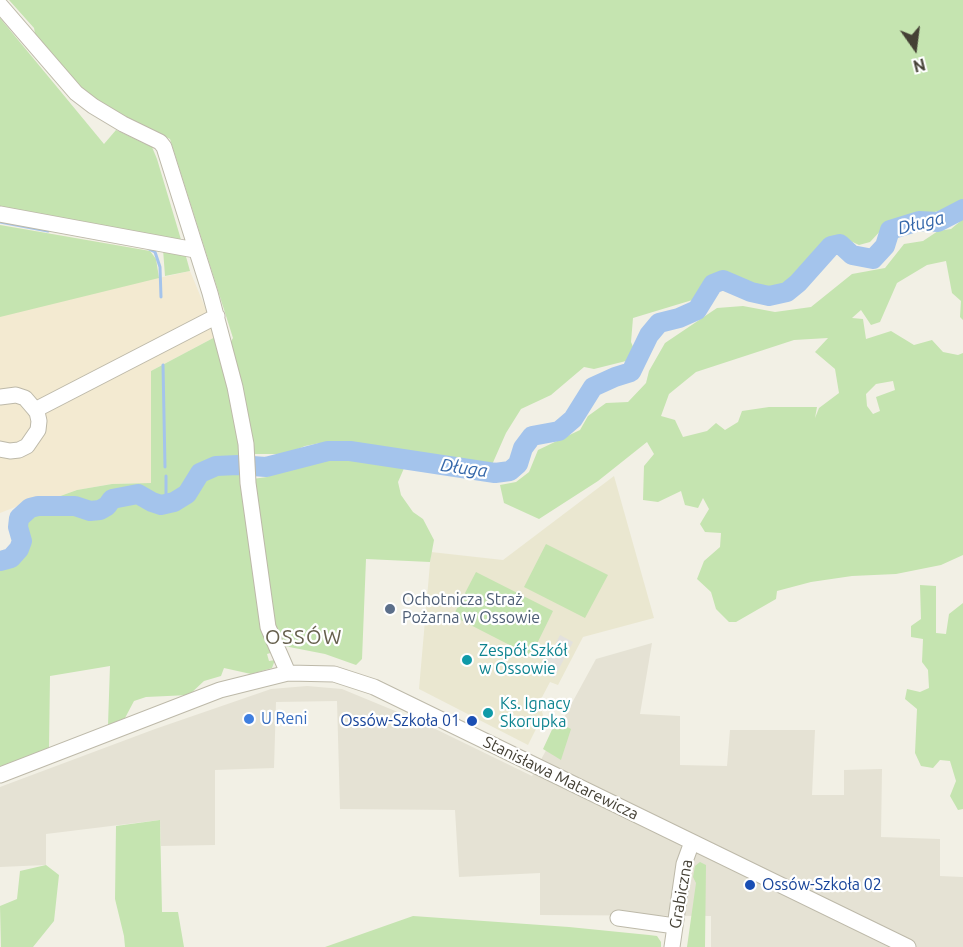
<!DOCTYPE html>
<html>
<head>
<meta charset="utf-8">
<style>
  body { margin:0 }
  #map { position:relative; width:963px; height:947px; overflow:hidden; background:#f2f0e5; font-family:Ubuntu,sans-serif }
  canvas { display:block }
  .north { position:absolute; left:885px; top:18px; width:60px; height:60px; -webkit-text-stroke:4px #fff; paint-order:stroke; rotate:166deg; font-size:16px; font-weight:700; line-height:24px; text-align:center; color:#444035 }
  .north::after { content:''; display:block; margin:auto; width:21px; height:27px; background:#444035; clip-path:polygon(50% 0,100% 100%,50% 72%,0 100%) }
</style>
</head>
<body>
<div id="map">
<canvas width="963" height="947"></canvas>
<div class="north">N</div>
</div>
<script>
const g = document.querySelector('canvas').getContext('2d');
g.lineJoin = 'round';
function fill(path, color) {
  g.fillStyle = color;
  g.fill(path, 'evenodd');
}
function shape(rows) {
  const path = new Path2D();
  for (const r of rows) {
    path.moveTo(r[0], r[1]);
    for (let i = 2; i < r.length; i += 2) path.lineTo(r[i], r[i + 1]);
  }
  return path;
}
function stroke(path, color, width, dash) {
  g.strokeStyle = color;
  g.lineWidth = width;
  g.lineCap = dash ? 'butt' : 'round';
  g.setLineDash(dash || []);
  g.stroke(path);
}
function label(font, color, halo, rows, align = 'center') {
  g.font = font + ' Ubuntu,sans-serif';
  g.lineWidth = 4.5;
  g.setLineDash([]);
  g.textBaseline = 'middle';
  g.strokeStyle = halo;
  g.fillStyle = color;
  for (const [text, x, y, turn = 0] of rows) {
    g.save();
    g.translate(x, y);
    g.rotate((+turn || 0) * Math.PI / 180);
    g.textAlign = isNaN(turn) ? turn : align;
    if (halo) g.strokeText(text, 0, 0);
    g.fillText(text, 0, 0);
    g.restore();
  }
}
const residential = shape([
  [652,643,640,714,680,716,680,765,727,766,730,730,815,730,812,795,844,795,844,770,882,769,881,837,940,839,940,876,963,877,963,947,711,947,711,916,540,915,540,873,459,877,455,810,340,809,337,701,276,702,274,768,215,770,215,845,161,846,160,820,46,834,46,865,0,867,0,787,155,729,271,689,307,686,342,689,417,720,532,776,596,659]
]);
const commercial = shape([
  [0,225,150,251,156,259,159,278,190,271,217,336,151,371,151,483,112,484,77,490,52,499,28,502,0,513]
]);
const education = shape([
  [614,476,654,618,583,637,558,685,550,682,539,703,543,715,528,745,419,689,431,552,503,560]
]);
const green = shape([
  [9,0,963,0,963,204,885,226,870,242,859,245,844,238,826,245,787,283,778,288,759,289,735,275,716,277,706,285,699,298,633,318,631,342,634,349,626,361,594,369,584,367,551,395,521,409,506,433,491,467,320,443,305,446,286,454,251,454,229,345,233,338,170,139,97,104,78,88,36,39,34,28],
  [0,18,104,144,116,130,152,147,157,159,182,243,0,210],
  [963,219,963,320,960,317,961,301,952,293,946,261,927,265,897,283,880,322,871,325,861,310,852,318,863,319,866,339,891,331,914,345,932,340,943,352,958,355,963,353,963,555,941,565,896,574,852,576,811,582,777,591,776,599,736,622,729,622,716,609,711,592,697,579,704,561,720,547,721,533,705,532,700,524,709,509,703,498,698,508,685,505,681,491,658,502,643,500,644,466,654,454,647,442,598,481,539,519,504,503,500,485,516,482,529,472,538,450,580,430,588,416,606,403,628,402,646,383,649,371,665,343,717,308,743,306,775,312,811,307,852,274,885,268,904,244,923,241,938,231,951,229],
  [828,338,815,352,835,369,839,393,819,408,815,418,817,407,769,407,742,411,738,422,725,430,716,423,707,431,683,437,675,420,661,416,669,394,696,372,794,340],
  [893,381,895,390,876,397,880,411,873,414,867,406,866,394,876,384],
  [0,225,150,251,156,259,159,278,0,317],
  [163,249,185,253,190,271,165,276],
  [217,336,244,456,198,467,177,493,168,499,158,500,142,491,125,490,106,496,100,503,94,505,71,500,52,499,77,490,112,484,151,483,151,371],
  [328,456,348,457,405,466,398,482,401,495,413,512,423,519,434,540,430,562,366,559,362,659,356,665,325,654,279,645,274,633,252,479,267,477,302,459],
  [233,470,243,472,274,652,267,654,269,661,275,660,272,668,251,674,224,668,221,676,204,681,189,695,146,697,134,701,125,718,108,725,110,666,50,676,49,748,0,767,0,570,16,563,24,555,28,542,23,526,26,519,33,514,50,512,96,516,106,514,123,502,132,499,139,501,150,509,171,509,183,504,194,495,207,475,219,471],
  [546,544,608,575,585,618,524,587],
  [476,572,553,611,531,656,453,616],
  [920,585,936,586,936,633,946,634,949,614,963,603,963,809,958,810,950,796,956,781,950,761,940,760,933,768,921,766,915,753,917,709,905,699,907,689,920,692,929,688,928,670,922,662,923,639,911,637,911,626,921,619],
  [556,721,571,729,561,760,543,749],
  [160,820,162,912,178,912,184,947,125,947,124,936,115,899,116,826],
  [700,862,706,865,705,947,687,947,696,883,693,877,695,866],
  [46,865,59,875,54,921,33,947,1,947,0,906,17,899,20,871],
  [413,916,569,927,649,935,657,936,661,942,661,947,325,947]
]);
const parking = shape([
  [560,635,573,642,554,678,541,671]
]);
const stream = shape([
  [0,222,48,231],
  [149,249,155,252,160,267,161,297],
  [163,365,165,467],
  [166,476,166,503]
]);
const river = shape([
  [0,561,11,558,19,549,22,541,18,527,19,518,30,508,38,506,75,506,90,511,100,510,107,506,112,499,138,494,152,502,161,505,174,502,187,494,200,473,216,466,238,465,266,467,328,451,350,451,495,473,510,471,518,464,523,448,532,436,559,431,573,419,593,387,615,377,631,372,649,335,659,323,679,318,697,310,713,284,723,280,751,292,769,296,787,292,798,283,831,246,840,244,852,255,873,259,885,246,890,230,919,221,938,222,963,209]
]);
const minor = shape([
  [0,5,76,93,93,106,123,124,160,142,164,147,210,293,235,387,246,444,248,483,268,627,288,673],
  [0,214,195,250],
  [0,397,16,395,25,398,37,412,39,421,38,430,27,446,19,450,10,451,0,449],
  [35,410,217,316],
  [0,775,220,690,288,673,334,674,374,687,908,947],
  [618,918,675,926],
  [672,947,684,864,692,842]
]);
const markers = [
  [390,609,6,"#5c6f8a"],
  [467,660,6,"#0f9aa8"],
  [488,713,6,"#0f9aa8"],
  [249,719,6,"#3f7fe0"],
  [472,721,6,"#1a4fb4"],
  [750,885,6,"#1a4fb4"]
];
const serviceNames = [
  ["Ochotnicza Straż",402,600],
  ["Pożarna w Ossowie",402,618]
];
const cultureNames = [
  ["Zespół Szkół",479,651],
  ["w Ossowie",479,669],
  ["Ks. Ignacy",500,704],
  ["Skorupka",500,722]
];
const shopNames = [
  ["U Reni",261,719]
];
const transitNames = [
  ["Ossów-Szkoła 01",460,721],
  ["Ossów-Szkoła 02",762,885,"left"]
];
const streetNames = [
  ["Stanisława Matarewicza",561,778,26],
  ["Grabiczna",681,894,-80]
];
const waterNames = [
  ["Długa",921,223,-14],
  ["Długa",464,468,8]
];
const quarterNames = [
  ["OSSÓW",304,637]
];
fill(residential, '#e5e2d4');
fill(commercial, '#f3ead1');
fill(education, '#eae7d0');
fill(green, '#c5e4b0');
fill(parking, '#e3e1dd');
stroke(stream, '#a4c4ec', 3);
stroke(river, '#a4c4ec', 20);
stroke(minor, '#bdb9a9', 17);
stroke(minor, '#fff', 15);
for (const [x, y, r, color] of markers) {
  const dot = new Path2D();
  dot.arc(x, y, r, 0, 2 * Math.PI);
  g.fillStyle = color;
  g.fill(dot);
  stroke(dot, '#fff', 2);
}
label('16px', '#4e5e75', '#fff', serviceNames, 'left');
label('16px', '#0d838f', '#fff', cultureNames, 'left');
label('16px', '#366cbe', '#fff', shopNames, 'left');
label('16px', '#164399', '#fff', transitNames, 'right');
label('16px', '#444035', '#fff', streetNames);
label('italic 18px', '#3467aa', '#fff', waterNames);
g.letterSpacing = '1.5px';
label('20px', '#66604d', '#fff', quarterNames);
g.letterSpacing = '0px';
</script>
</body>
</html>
